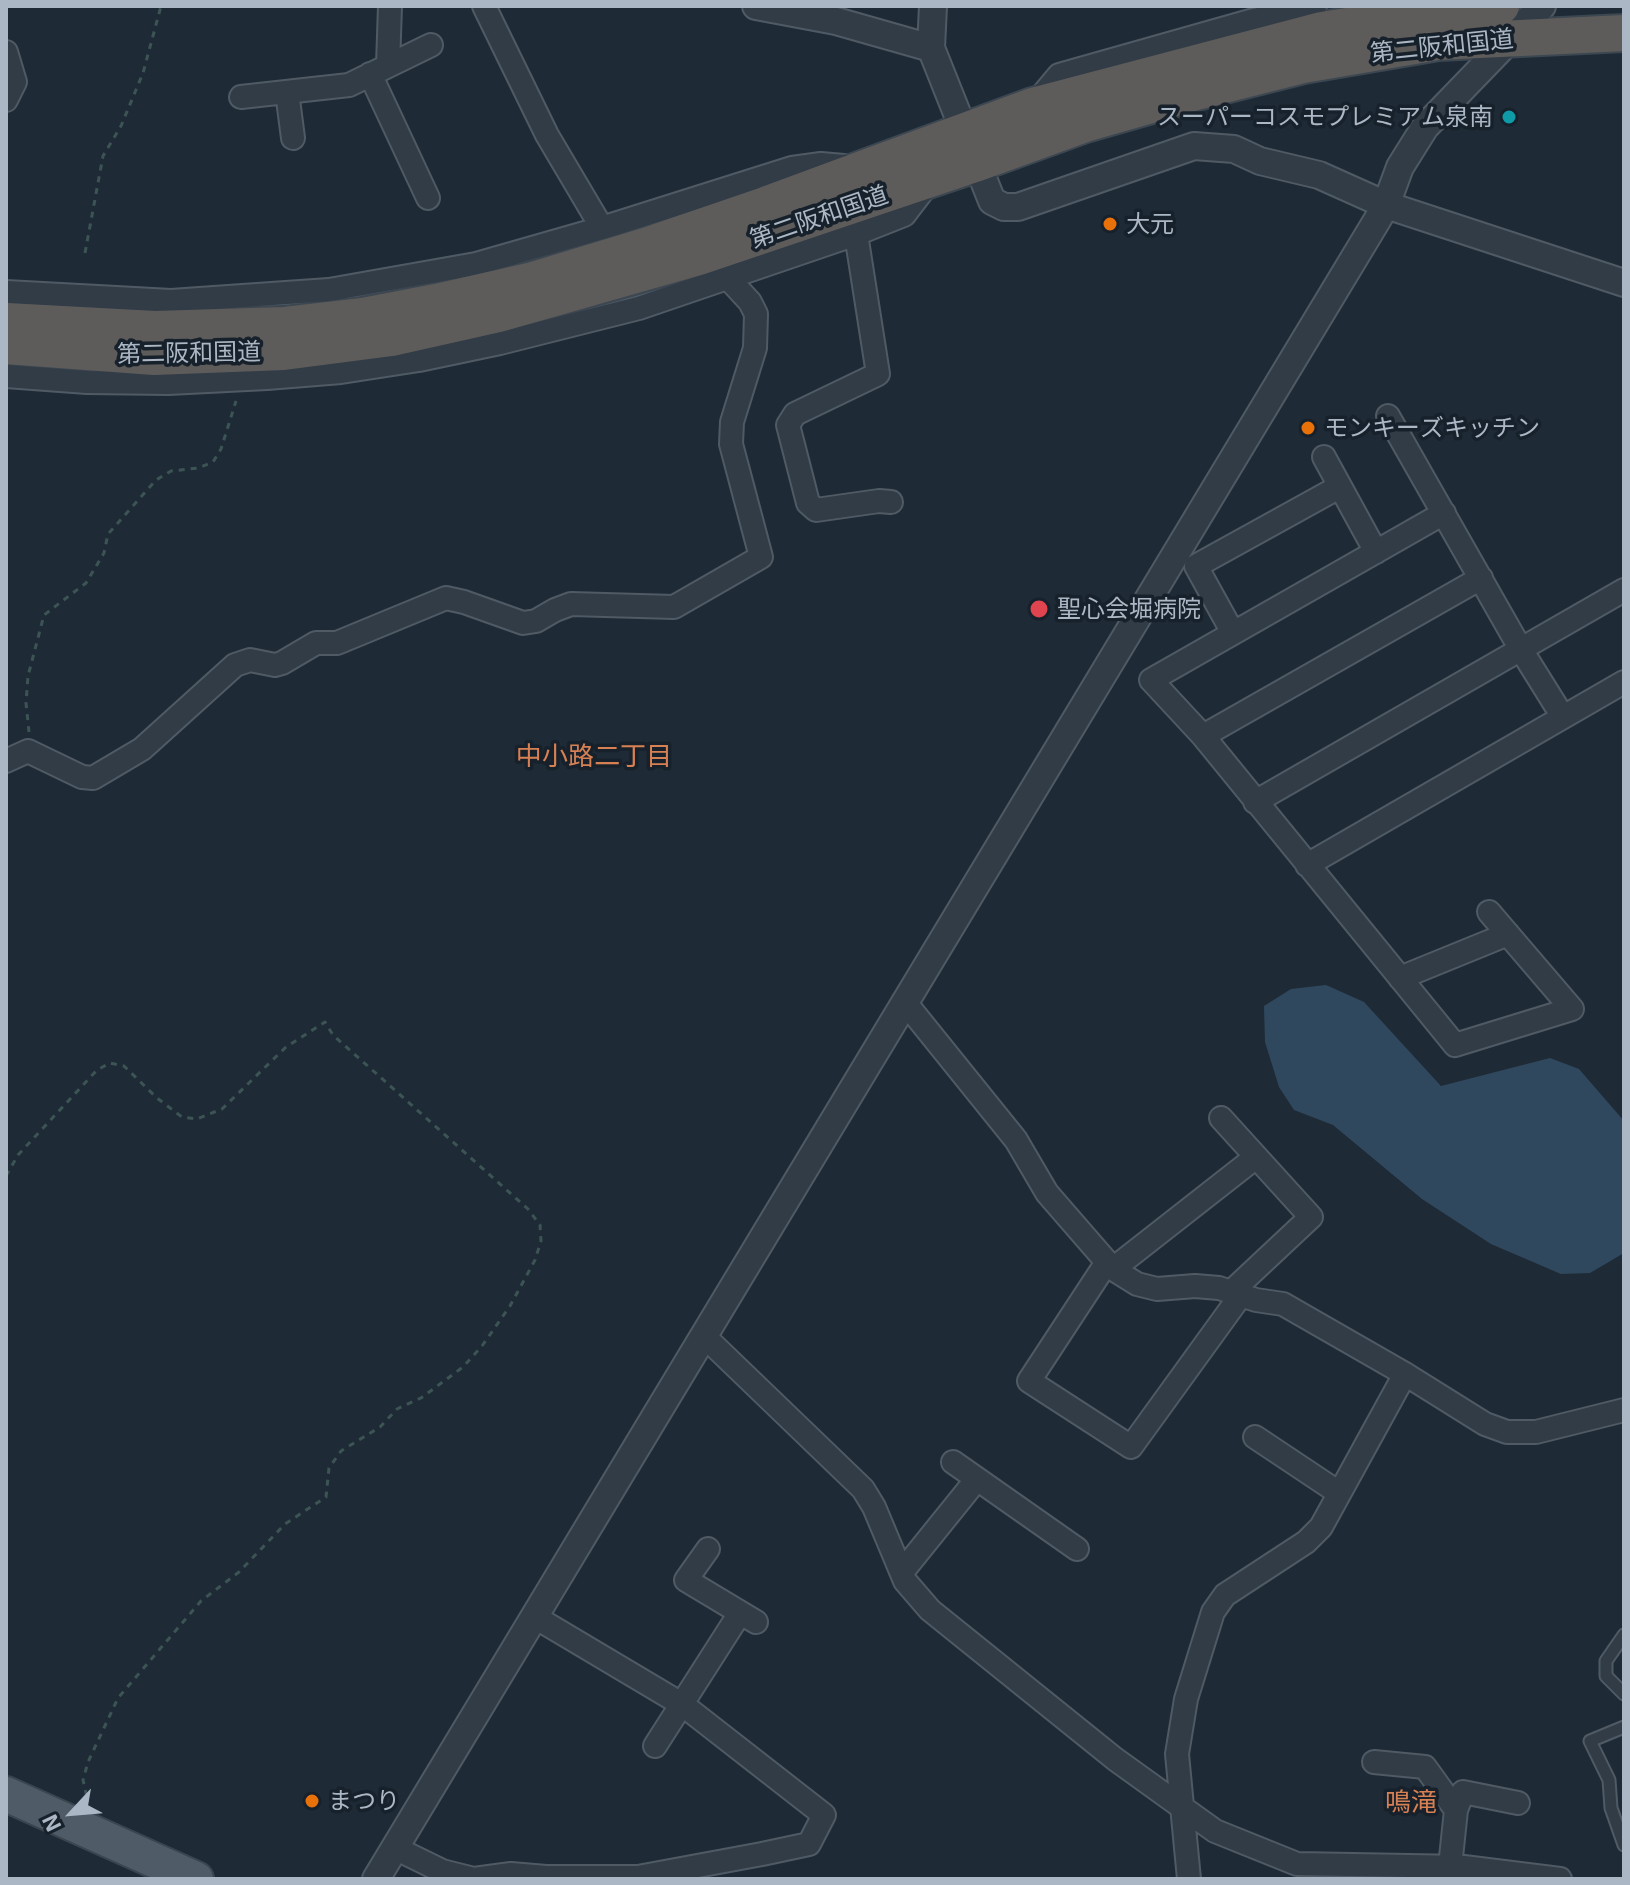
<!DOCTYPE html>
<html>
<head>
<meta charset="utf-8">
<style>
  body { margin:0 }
  #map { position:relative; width:1630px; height:1885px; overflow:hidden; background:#1e2b36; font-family:"Exo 2",sans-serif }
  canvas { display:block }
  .frame { position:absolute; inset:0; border:8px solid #abb7c4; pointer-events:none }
  .north { position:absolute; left:32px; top:1773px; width:80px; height:80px; -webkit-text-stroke:6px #17212b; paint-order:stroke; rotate:244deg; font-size:22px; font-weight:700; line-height:32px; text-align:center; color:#abb7c4 }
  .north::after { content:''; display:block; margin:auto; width:28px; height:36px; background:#abb7c4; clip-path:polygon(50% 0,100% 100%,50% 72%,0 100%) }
</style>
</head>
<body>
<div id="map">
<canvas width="1630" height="1885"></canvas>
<div class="frame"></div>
<div class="north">N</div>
</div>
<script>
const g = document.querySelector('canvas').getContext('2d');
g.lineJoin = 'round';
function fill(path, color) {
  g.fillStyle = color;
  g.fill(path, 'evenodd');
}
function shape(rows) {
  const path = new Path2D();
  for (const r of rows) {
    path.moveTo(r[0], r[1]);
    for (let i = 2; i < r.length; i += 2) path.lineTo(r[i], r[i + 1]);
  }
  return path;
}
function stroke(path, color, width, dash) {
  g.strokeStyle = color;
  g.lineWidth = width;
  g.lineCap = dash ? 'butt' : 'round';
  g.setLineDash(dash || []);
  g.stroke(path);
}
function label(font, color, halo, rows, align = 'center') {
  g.font = font + ' "Exo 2","Noto Sans JP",sans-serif';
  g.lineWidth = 7;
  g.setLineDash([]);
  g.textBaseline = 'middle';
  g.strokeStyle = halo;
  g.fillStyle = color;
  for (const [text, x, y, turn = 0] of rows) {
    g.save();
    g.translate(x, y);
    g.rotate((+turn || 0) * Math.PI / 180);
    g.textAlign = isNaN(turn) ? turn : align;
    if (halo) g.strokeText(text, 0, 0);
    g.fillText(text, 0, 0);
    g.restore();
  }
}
const water = shape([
  [1326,985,1364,1002,1441,1086,1550,1058,1579,1069,1624,1121,1624,1253,1590,1273,1561,1274,1491,1244,1422,1199,1333,1125,1294,1110,1279,1087,1265,1042,1264,1006,1291,989]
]);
const path = shape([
  [85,253,103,156,121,126,143,73,161,6],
  [29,732,26,703,28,676,44,615,86,583,104,553,108,534,156,480,171,471,198,468,213,462,221,449,236,401],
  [6,1176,18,1155,97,1070,110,1063,124,1066,157,1098,182,1117,197,1119,222,1109,286,1047,325,1022,333,1035,528,1209,540,1225,541,1241,535,1260,510,1306,482,1346,463,1367,421,1398,397,1409,380,1427,341,1451,329,1468,326,1497,285,1524,239,1572,201,1601,118,1698,88,1762,83,1780,88,1802]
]);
const service = shape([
  [1624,1635,1606,1661,1606,1676,1624,1694],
  [1624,1727,1590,1741,1609,1780,1611,1808,1624,1845]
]);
const minor = shape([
  [484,6,547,135,602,228],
  [6,52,15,82,6,100],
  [388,65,390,6],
  [370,74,428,198],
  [287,92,293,138],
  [241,97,349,85,431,45],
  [1034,105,1059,75,1250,21,1315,6],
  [856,234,878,374,795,414,788,425,808,503,816,510,879,501,891,502],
  [6,292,171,301,329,290,476,264,602,228,792,168,821,164,855,167],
  [6,376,87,382,168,383,267,378,341,372,419,360,500,343,639,308,856,234,904,215,930,181],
  [1388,416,1520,648,1563,717],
  [1324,457,1376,552],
  [1444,513,1151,680,1203,736,1455,1045,1572,1009,1489,912],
  [1233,633,1196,566,1339,487],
  [1203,736,1481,578],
  [6,761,28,751,82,777,93,778,142,749,235,665,250,660,275,665,282,663,316,643,337,643,446,598,464,602,523,623,536,621,555,610,571,604,674,607,761,557,731,444,732,422,755,348,756,314,750,302,727,277],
  [1255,802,1624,590],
  [1307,865,1624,682],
  [1400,978,1508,934],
  [904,1001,1016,1140,1047,1193,1113,1269,1137,1284,1157,1289,1195,1286,1219,1288,1256,1300,1283,1304,1405,1374,1485,1424,1507,1432,1536,1432,1624,1410],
  [1221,1118,1311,1217,1231,1292],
  [1107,1262,1029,1381,1131,1447,1241,1295],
  [1113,1269,1256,1157],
  [703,1335,863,1489,874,1507,905,1581,930,1610,1115,1759,1215,1831,1297,1864,1464,1867,1560,1879],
  [1255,1437,1339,1493],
  [953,1462,1077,1549],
  [708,1549,686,1580,756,1622],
  [902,1572,977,1479],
  [655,1746,740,1613],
  [1374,1762,1425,1767,1456,1810,1450,1867],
  [1456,1810,1463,1792,1518,1803],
  [395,1848,442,1871,474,1879],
  [474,1879,511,1874,546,1877,638,1877,762,1854,809,1844,824,1815,683,1705,535,1617],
  [1189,1879,1177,1754,1186,1699,1213,1612,1225,1595,1306,1542,1321,1527,1405,1374]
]);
const tertiary = shape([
  [756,6,836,21,931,48],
  [933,6,931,48,992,201,1004,207,1018,207,1194,146,1234,149,1260,161,1319,175,1386,205,1624,283],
  [376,1879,1376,222,1386,205,1400,167,1425,127,1542,6]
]);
const primary = shape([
  [6,1794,196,1879]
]);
const trunk = shape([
  [6,321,155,329,285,325,363,316,436,302,533,280,645,246,765,205,1033,106,1322,30,1435,12,1501,6],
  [6,346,154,357,284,352,392,338,499,314,699,257,975,164,1085,124,1200,91,1303,65,1438,42,1624,33]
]);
const markers = [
  [1509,117,8,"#0f9aa8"],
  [1110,224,8,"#e8710a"],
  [1308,428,8,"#e8710a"],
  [1039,609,10,"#e0444e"],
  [312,1801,8,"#e8710a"]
];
const streetNames = [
  ["第二阪和国道",1442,46,-6],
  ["第二阪和国道",819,217,-19],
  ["第二阪和国道",189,353,-1]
];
const poiNames = [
  ["スーパーコスモプレミアム泉南",1493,117,"right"],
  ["大元",1126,224],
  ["モンキーズキッチン",1324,428],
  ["聖心会堀病院",1057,609],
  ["まつり",328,1801]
];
const neighbourhoodNames = [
  ["中小路二丁目",594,756],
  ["鳴滝",1411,1802]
];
fill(water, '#30485e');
stroke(service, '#4f5a65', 15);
stroke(minor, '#4f5a65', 26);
stroke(tertiary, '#4f5a65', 30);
stroke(primary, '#3b4550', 38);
stroke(trunk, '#3c4751', 40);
stroke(path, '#3d5454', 3, [6, 6]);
stroke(service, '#313c47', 11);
stroke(minor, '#313c47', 22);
stroke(tertiary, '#313c47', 26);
stroke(primary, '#4f5b67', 34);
stroke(trunk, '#5e5c5a', 36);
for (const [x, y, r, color] of markers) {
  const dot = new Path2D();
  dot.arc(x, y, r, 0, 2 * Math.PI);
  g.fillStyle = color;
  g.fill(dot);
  stroke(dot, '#17212b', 3);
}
label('24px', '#abb7c4', '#17212b', streetNames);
label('24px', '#abb7c4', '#17212b', poiNames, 'left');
label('26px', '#d78053', '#17212b', neighbourhoodNames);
</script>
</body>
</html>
